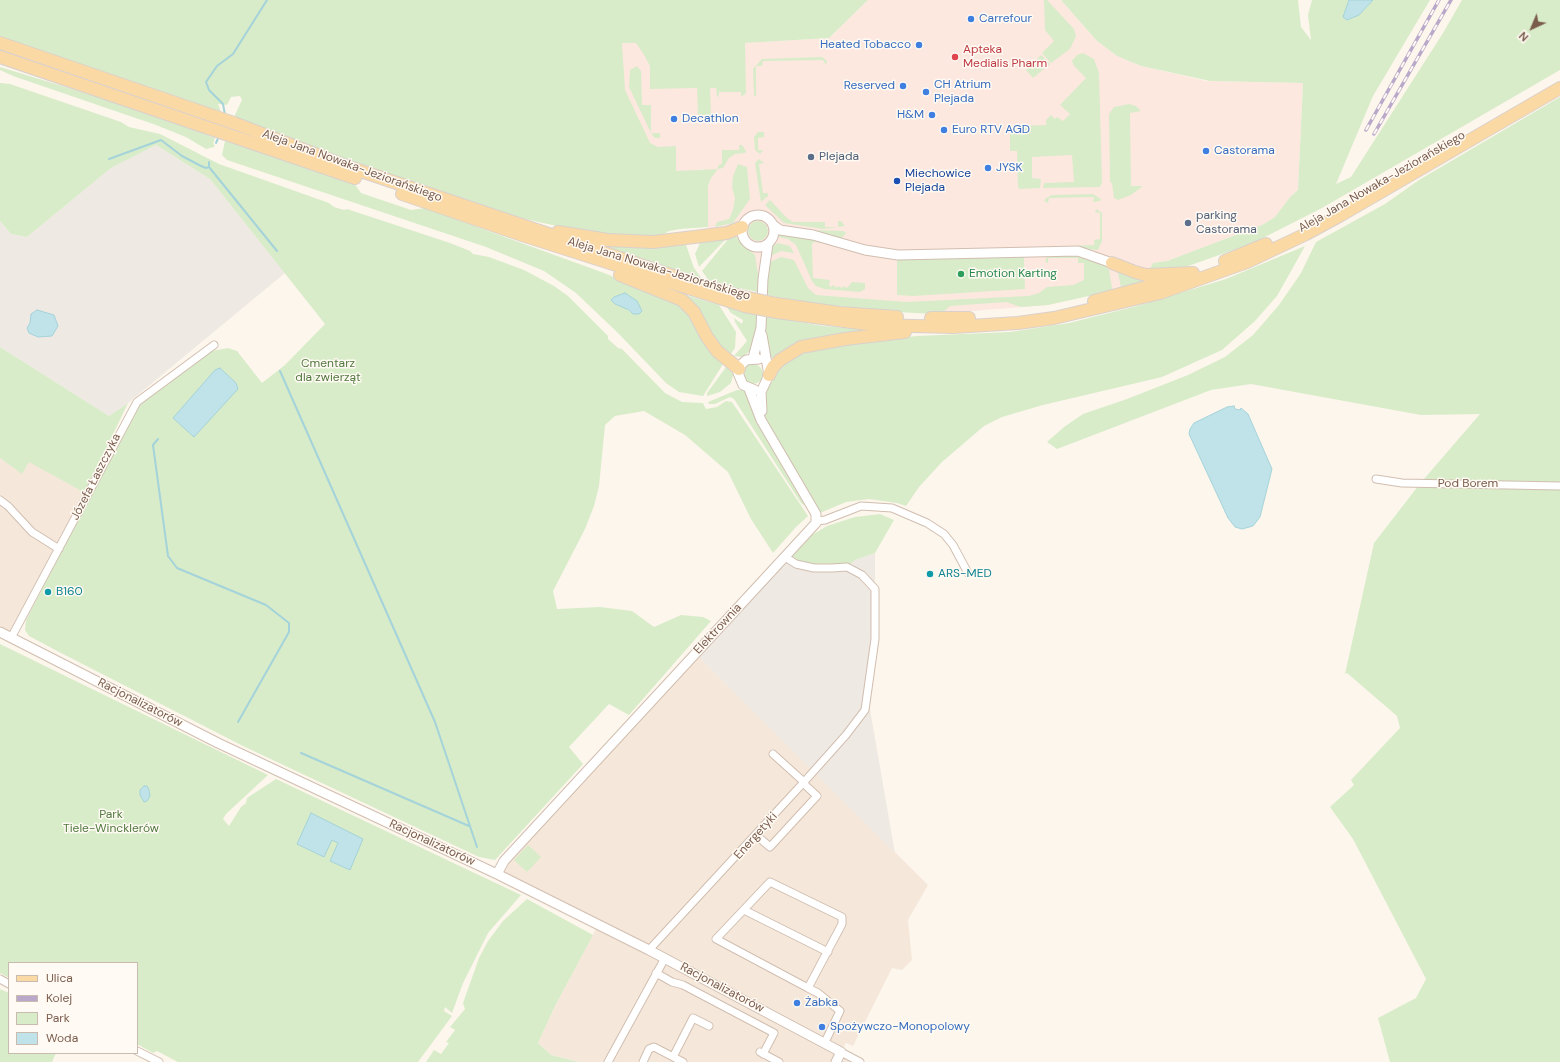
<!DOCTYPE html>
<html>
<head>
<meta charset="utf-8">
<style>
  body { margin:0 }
  #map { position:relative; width:1560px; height:1062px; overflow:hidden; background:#fdf6ec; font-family:"DM Sans",sans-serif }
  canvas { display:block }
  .legend { position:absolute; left:8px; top:962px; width:130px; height:92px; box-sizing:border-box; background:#fffaf3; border:1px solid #cabbb1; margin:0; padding:5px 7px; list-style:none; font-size:12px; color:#7a5c4d }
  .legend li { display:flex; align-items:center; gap:8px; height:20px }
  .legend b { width:20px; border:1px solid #cabbb1 }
  .north { position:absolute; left:1512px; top:8px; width:40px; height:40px; -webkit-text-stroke:3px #fffaf3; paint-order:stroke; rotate:224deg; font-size:11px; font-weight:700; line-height:16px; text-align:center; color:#7a5c4d }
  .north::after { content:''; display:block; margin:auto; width:14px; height:18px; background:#7a5c4d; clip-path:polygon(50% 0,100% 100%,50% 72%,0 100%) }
</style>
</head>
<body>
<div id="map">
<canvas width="1560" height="1062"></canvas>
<ul class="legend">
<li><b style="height:5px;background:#fbd9a5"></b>Ulica</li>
<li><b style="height:5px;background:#b9a8c9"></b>Kolej</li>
<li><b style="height:11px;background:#d8ecc9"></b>Park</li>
<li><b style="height:11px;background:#bfe3e8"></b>Woda</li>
</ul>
<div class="north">N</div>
</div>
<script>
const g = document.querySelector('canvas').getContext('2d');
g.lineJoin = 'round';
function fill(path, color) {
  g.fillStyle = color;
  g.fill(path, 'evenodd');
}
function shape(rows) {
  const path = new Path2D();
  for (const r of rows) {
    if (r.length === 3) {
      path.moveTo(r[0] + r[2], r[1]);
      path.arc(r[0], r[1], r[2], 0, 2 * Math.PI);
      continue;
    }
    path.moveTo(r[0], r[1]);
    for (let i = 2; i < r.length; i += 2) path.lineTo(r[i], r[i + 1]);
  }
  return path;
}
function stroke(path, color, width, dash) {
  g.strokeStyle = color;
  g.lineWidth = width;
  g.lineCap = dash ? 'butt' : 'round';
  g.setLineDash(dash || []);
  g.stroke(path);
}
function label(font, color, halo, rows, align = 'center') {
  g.font = font + ' "DM Sans",sans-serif';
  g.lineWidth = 3;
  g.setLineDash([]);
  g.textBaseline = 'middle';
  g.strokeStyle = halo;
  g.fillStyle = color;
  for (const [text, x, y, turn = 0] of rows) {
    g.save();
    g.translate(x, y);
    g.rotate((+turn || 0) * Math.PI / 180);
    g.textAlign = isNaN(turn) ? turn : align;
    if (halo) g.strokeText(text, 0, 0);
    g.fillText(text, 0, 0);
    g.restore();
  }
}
const residential = shape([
  [0,458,22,473,29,461,85,493,11,638,0,632],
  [695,653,928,885,908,920,912,960,902,970,892,968,853,1046,846,1043,841,1052,860,1062,579,1062,551,1055,538,1043,555,1006,598,925,497,874]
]);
const commercial = shape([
  [868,0,1061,0,1097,41,1117,56,1141,66,1206,81,1303,83,1298,190,1290,197,1275,217,1262,225,1167,261,1153,263,1142,283,1048,305,934,314,778,297,755,292,756,274,735,237,707,241,708,186,711,178,702,169,698,171,658,171,610,65,622,43,740,43,829,38]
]);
const industrial = shape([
  [156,145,210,179,285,273,128,403,109,416,0,347,0,221,11,234,27,237,111,168],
  [875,553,875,639,868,698,895,853,698,656,789,560,847,567,855,560]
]);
const green = shape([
  [0,0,868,0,829,38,745,43,746,93,741,97,741,92,719,92,719,97,717,96,716,88,710,88,711,115,698,115,697,88,650,89,650,66,643,53,636,43,622,43,625,90,650,143,658,147,676,146,676,171,718,169,718,165,722,164,722,150,739,150,739,145,742,145,746,151,745,153,735,154,729,158,723,168,718,169,711,178,708,186,708,227,680,229,669,231,659,237,619,235,571,229,525,219,277,136,234,117,242,100,240,96,231,97,227,105,218,104,221,112,150,89,29,47,0,36],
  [1044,0,1047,0,1074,29,1076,36,1070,49,1051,63,1042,53,1054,41,1045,30],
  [1061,0,1298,0,1301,27,1311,40,1308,15,1312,0,1348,0,1349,3,1343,17,1359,15,1373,0,1430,0,1373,96,1336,184,1351,177,1443,33,1462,0,1560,0,1560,70,1322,208,1253,243,1177,270,1148,272,1153,263,1167,261,1262,225,1275,217,1290,197,1298,190,1303,83,1210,81,1141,66,1117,56,1097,41],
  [0,47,212,120,211,123,0,53],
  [1083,53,1094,59,1099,73,1102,182,1100,187,1043,188,1044,183,1074,182,1072,155,1032,157,1032,178,1041,179,1040,188,1020,189,1018,187,1017,151,1010,151,1010,126,1046,125,1046,120,1051,115,1055,119,1057,117,1063,121,1070,114,1060,105,1086,78,1074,66,1072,61,1077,55],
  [1041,55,1050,64,1033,78,1026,70],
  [822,57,827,61,826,65,823,60,763,61,762,66,756,66,756,96,754,96,753,69,762,59],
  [637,66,641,71,642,105,651,105,651,133,660,133,660,138,655,138,651,133,629,87,630,70],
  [0,67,134,108,215,138,213,144,215,145,214,147,206,149,186,137,156,125,13,76,0,70],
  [0,83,10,84,121,122,129,127,160,134,219,164,329,203,334,207,344,210,347,209,450,243,470,251,473,254,489,257,524,270,554,286,568,296,608,336,608,339,618,348,622,349,665,393,682,402,703,403,706,409,717,407,726,401,732,402,808,516,796,527,773,553,751,519,728,472,685,435,644,411,615,416,605,425,599,486,594,506,585,529,553,591,557,609,600,607,632,611,654,627,681,615,703,617,711,621,629,715,609,704,569,747,583,764,495,860,479,857,243,746,61,653,29,636,25,630,26,620,139,403,212,351,228,348,237,351,262,383,285,365,325,324,210,179,156,145,111,168,27,237,11,234,0,221],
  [1560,97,1560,482,1428,481,1424,479,1480,414,1421,415,1251,384,1211,390,1057,449,1047,442,1064,427,1083,414,1127,399,1188,375,1225,357,1253,335,1279,305,1301,273,1316,242,1385,204,1419,180],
  [1129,104,1136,106,1141,111,1130,113,1131,186,1143,186,1131,195,1118,200,1114,198,1112,183,1110,182,1109,114,1114,107],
  [758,132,764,132,764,137,758,138,758,150,763,150,760,154,755,150,754,137],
  [225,141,354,183,361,193,411,210,425,208,604,273,670,300,681,305,725,361,703,396,679,392,666,383,618,333,576,293,544,271,486,247,227,160,222,155],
  [617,296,637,301,638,306,633,314,622,305,615,304,614,297],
  [759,159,764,163,759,164,763,193,768,193,768,196,761,202,755,163],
  [738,164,747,167,750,199,733,223,715,227,717,222,729,219,733,210,735,198,732,187,733,176],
  [1093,194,1101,199,1100,201,1093,202,1094,197,1049,198,1048,203,1044,201,1046,198,1052,195],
  [770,200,787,218,793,222,825,222,825,227,838,227,838,221,841,221,845,226,823,229,784,223,765,205],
  [1096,209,1102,213,1102,241,1098,250,1047,247,1094,245,1094,240,1100,239,1100,213,1095,212],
  [758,231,10],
  [807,230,844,231,846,233,841,239],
  [779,234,821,241,821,243,814,242,812,244,813,278,830,280,829,285,831,287,833,285,837,288,838,286,842,288,844,286,847,288,852,282,865,283,865,289,860,292,824,289,816,286,812,281,796,245,788,239,778,237],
  [736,237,755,255,759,280,758,292,710,282,702,271,729,238],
  [726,239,699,267,695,254,700,243,703,241],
  [585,241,685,242,694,268,702,279],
  [778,243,790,246,794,253,781,251,769,257,770,248],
  [1305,246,1277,296,1255,321,1222,350,1162,377,1043,405,1002,417,984,426,942,462,919,487,906,506,897,503,869,499,846,502,820,513,768,423,763,411,765,392,773,380,777,369,800,353,820,347,917,336,1010,332,1069,323,1137,306,1226,279],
  [1047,256,1078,256,1105,265,1109,270,1112,288,1111,291,1048,305,1021,307,1006,302,950,306,942,313,934,314,879,311,806,302,766,295,767,268,770,262,781,257,794,260,808,288,816,295,906,302,1028,296,1039,293,1047,287,1073,285,1084,280,1084,263,1078,263,1078,258,1048,258,1048,263,1045,262],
  [1024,257,1025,289,913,296,897,295,897,259],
  [1120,272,1154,280,1121,287,1118,273],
  [662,288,719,305,736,332,735,348,730,355],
  [726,306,757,314,756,342,752,349,743,357,734,356,747,341,735,322,734,318,742,324,743,320,731,313],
  [765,316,823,326,871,330,774,357,770,357,766,344],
  [0,347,109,416,128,403,85,493,29,462,22,474,0,458],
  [729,363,734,372,731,383,720,392,707,396,707,393],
  [753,374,10],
  [737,390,743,390,749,394,808,508,801,503,734,399,730,397,715,404,709,404,708,402],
  [1419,485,1560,488,1560,1062,1390,1062,1378,1018,1416,998,1426,979,1353,839,1330,807,1354,785,1351,780,1400,728,1397,716,1347,673,1345,674,1374,543],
  [880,514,894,520,875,553,855,560,847,567,832,568,789,560,812,535,827,526,855,517],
  [0,644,268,775,226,814,223,819,229,826,241,807,246,803,247,798,276,779,521,895,488,933,463,983,452,1013,445,1007,444,1011,452,1016,418,1062,178,1062,157,1051,153,1053,137,1044,137,963,9,963,9,978,0,973],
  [528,845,541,857,527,872,514,860],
  [527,899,593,935,555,1006,538,1043,551,1055,579,1062,426,1062,434,1050,441,1054,449,1043,446,1042,455,1030,450,1027,465,1009,463,1003,479,958,488,941,503,921],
  [0,989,9,993,9,1053,56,1053,52,1062,0,1062]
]);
const water = shape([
  [1349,0,1373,0,1359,15,1347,20,1343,17,1349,0],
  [625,293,637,301,642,311,639,314,633,314,629,310,615,304,611,300,614,297,625,293],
  [37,310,54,315,58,326,52,336,38,337,29,333,27,328,30,323,31,314,37,310],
  [220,368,236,383,238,389,194,437,173,418,215,370,220,368],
  [1234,406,1235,409,1240,410,1241,408,1248,414,1272,469,1260,517,1253,526,1242,529,1235,527,1228,518,1189,434,1190,429,1194,423,1227,407,1234,406],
  [144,786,147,786,149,790,150,796,147,801,144,802,140,795,140,790,144,786],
  [311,813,363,839,350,870,330,861,338,843,332,840,324,857,297,844,311,813]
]);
const stream = shape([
  [225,115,223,104,209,90,206,82,217,66,233,54,267,0],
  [216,143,219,136],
  [109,159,161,140,182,156,201,166,206,168,209,167],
  [209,162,209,167,277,251],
  [280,371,435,722,477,847],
  [158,439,153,445,168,556,177,568,266,605,289,623,289,632,238,722],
  [301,753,469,826]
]);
const minor = shape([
  [1376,479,1402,483,1560,486],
  [0,500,8,506,32,532,59,549],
  [817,521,825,520,861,506,892,508,927,523,944,534,953,545,968,573],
  [11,638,137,402,214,345],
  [773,754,804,782],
  [756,835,770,847,817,796,803,783],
  [744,910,828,952],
  [649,950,804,782,846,735,865,710,875,639,875,589,862,575,847,567,832,568,814,568,796,564,785,557],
  [656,973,672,982,683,985,774,1033,763,1054],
  [0,979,9,984],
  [808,988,842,924,842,917,770,882,716,939,746,955,808,988,818,993,840,1011,825,1042],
  [137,1051,159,1062],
  [760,1052,779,1062],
  [841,1052,860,1062],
  [673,1057,693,1018,709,1026],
  [608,1062,665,958],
  [643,1062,649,1049,654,1047,683,1062]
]);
const tertiary = shape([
  [758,231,16],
  [773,225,780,230,813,235,865,250,898,255,1078,251,1112,263],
  [753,358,761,328,763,279,768,244],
  [755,390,743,385,738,373,741,365,746,360,759,359],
  [762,411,761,392,769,375,762,335],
  [0,632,218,743,497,874,649,950,841,1052,836,1062],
  [497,874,504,861,816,523,816,514,761,420,749,389]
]);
const primary = shape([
  [0,43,234,123,349,167,688,281,744,297],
  [0,57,355,178],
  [402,194,522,235,745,306],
  [558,232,608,240,653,242,727,233,742,227],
  [1225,261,1266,244],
  [1112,263,1135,272,1146,275,1193,273],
  [620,275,682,300,694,312,707,337,717,351,739,369],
  [1094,301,1180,278],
  [777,304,840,313,897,317],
  [777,312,874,325,953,327,1018,323,1054,318,1160,293,1247,262,1306,234,1341,215,1560,88],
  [931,318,969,318],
  [769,375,773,367,780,360,801,347,845,339,905,332]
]);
const rail = shape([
  [1366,130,1439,0],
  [1374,134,1451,0]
]);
const primaryBridge = shape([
  [744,297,777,304],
  [745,306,777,312]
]);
const markers = [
  [971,19,4,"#3f7fe0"],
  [919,45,4,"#3f7fe0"],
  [955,57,4,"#e0444e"],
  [903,86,4,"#3f7fe0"],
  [926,92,4,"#3f7fe0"],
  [932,115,4,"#3f7fe0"],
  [674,119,4,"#3f7fe0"],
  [944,130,4,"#3f7fe0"],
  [1206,151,4,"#3f7fe0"],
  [811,157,4,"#5c6f8a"],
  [988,168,4,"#3f7fe0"],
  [897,181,4,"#1a4fb4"],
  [1188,223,4,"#5c6f8a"],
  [961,274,4,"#2e9e5b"],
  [930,574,4,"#0f9aa8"],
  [48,592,4,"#0f9aa8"],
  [797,1003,4,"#3f7fe0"],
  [822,1027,4,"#3f7fe0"]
];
const shopNames = [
  ["Carrefour",979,19],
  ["Heated Tobacco",911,45,"right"],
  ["CH Atrium",934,85],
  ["Plejada",934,99],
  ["Reserved",895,86,"right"],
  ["H&M",924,115,"right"],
  ["Decathlon",682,119],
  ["Euro RTV AGD",952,130],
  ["Castorama",1214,151],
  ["JYSK",996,168],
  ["Żabka",805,1003],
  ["Spożywczo-Monopolowy",830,1027]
];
const healthNames = [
  ["Apteka",963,50],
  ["Medialis Pharm",963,64]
];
const serviceNames = [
  ["Plejada",819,157],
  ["parking",1196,216],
  ["Castorama",1196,230]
];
const streetNames = [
  ["Aleja Jana Nowaka-Jeziorańskiego",352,166,20],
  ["Aleja Jana Nowaka-Jeziorańskiego",1382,182,-30],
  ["Aleja Jana Nowaka-Jeziorańskiego",659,269,17],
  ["Józefa Łaszczyka",96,477,-63],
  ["Pod Borem",1468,484],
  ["Elektrownia",718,629,-47],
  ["Racjonalizatorów",140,703,27],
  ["Energetyki",756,836,-48],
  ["Racjonalizatorów",432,843,25],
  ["Racjonalizatorów",722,988,28]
];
const transitNames = [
  ["Miechowice",905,174],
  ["Plejada",905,188]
];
const leisureNames = [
  ["Emotion Karting",969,274]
];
const parkNames = [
  ["Cmentarz",328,364],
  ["dla zwierząt",328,378],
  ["Park",111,815],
  ["Tiele-Wincklerów",111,829]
];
const cultureNames = [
  ["ARS-MED",938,574],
  ["B160",56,592]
];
fill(residential, '#f5e8da');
fill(commercial, '#fde8e0');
fill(industrial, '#efe9e4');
fill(green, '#d8ecc9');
fill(water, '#bfe3e8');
stroke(water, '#a5d3da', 1);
stroke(stream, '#a5d3da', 2);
stroke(minor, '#d1beb0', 9);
stroke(tertiary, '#d1beb0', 11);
stroke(primary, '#dad1cd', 14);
stroke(minor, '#fff', 7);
stroke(tertiary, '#fff', 9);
stroke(primary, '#fbd9a5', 12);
stroke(rail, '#b9a8c9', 3.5);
stroke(rail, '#fffaf3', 2, [6]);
stroke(primaryBridge, '#dad1cd', 14, []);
stroke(primaryBridge, '#fbd9a5', 12);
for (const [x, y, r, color] of markers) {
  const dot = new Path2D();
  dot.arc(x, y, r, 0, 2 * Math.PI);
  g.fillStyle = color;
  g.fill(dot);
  stroke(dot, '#fffaf3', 1.5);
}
label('12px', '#366cbe', '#fffaf3', shopNames, 'left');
label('12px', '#be3a42', '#fffaf3', healthNames, 'left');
label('12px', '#4e5e75', '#fffaf3', serviceNames, 'left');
label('12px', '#7a5c4d', '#fffaf3', streetNames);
label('12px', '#164399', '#fffaf3', transitNames, 'left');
label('12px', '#27864d', '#fffaf3', leisureNames, 'left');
label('12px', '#537a41', '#fffaf3', parkNames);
label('12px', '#0d838f', '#fffaf3', cultureNames, 'left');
</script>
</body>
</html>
